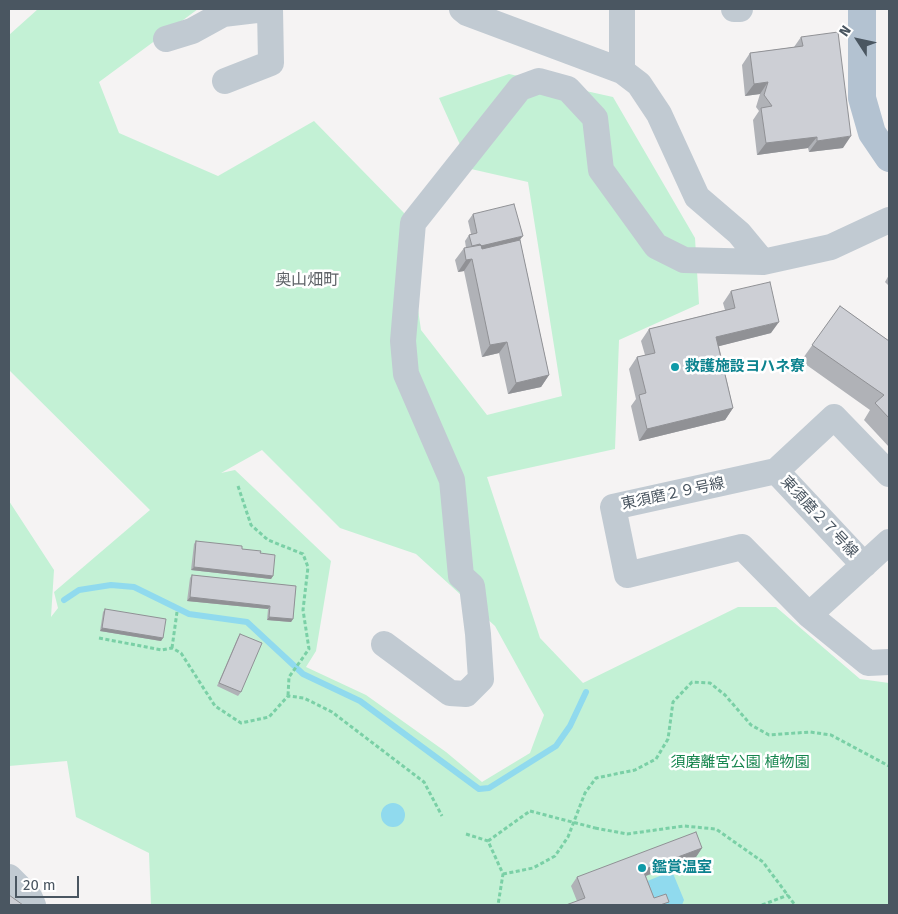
<!DOCTYPE html>
<html>
<head>
<meta charset="utf-8">
<style>
  body { margin:0 }
  #map { position:relative; width:898px; height:914px; overflow:hidden; background:#f5f3f3; font-family:"Fira Sans",sans-serif }
  canvas { display:block }
  .frame { position:absolute; inset:0; border:10px solid #4a5661; pointer-events:none }
  .north { position:absolute; left:833px; top:15px; width:50px; height:50px; -webkit-text-stroke:4px #fff; paint-order:stroke; rotate:305deg; font-size:14px; font-weight:700; line-height:20px; text-align:center; color:#4a5661 }
  .north::after { content:''; display:block; margin:auto; width:18px; height:22px; background:#4a5661; clip-path:polygon(50% 0,100% 100%,50% 72%,0 100%) }
  .scale { position:absolute; left:15px; top:876px; width:64px; height:22px; box-sizing:border-box; border:2px solid #4a5661; border-top:0; padding-left:6px; font-size:15px; line-height:18px; white-space:nowrap; color:#4a5661; -webkit-text-stroke:4px #fff; paint-order:stroke }
</style>
</head>
<body>
<div id="map">
<canvas width="898" height="914"></canvas>
<div class="frame"></div>
<div class="north">N</div>
<div class="scale">20 m</div>
</div>
<script>
const g = document.querySelector('canvas').getContext('2d');
g.lineJoin = 'round';
function fill(path, color) {
  g.fillStyle = color;
  g.fill(path, 'evenodd');
}
function shape(rows) {
  const path = new Path2D();
  for (const r of rows) {
    if (r.length === 3) {
      path.moveTo(r[0] + r[2], r[1]);
      path.arc(r[0], r[1], r[2], 0, 2 * Math.PI);
      continue;
    }
    path.moveTo(r[0], r[1]);
    for (let i = 2; i < r.length; i += 2) path.lineTo(r[i], r[i + 1]);
  }
  return path;
}
function stroke(path, color, width, dash) {
  g.strokeStyle = color;
  g.lineWidth = width;
  g.lineCap = dash ? 'butt' : 'round';
  g.setLineDash(dash || []);
  g.stroke(path);
}
function label(font, color, halo, rows, align = 'center') {
  g.font = font + ' "Fira Sans","Noto Sans JP",sans-serif';
  g.lineWidth = 5;
  g.setLineDash([]);
  g.textBaseline = 'middle';
  g.strokeStyle = halo;
  g.fillStyle = color;
  for (const [text, x, y, turn = 0] of rows) {
    g.save();
    g.translate(x, y);
    g.rotate((+turn || 0) * Math.PI / 180);
    g.textAlign = isNaN(turn) ? turn : align;
    if (halo) g.strokeText(text, 0, 0);
    g.fillText(text, 0, 0);
    g.restore();
  }
}
const green = shape([
  [38,9,198,9,99,82,119,133,218,176,314,121,404,213,421,330,487,415,562,396,528,182,471,169,439,98,509,74,613,97,695,238,699,304,619,340,615,449,487,477,540,638,583,683,738,607,776,607,860,679,889,683,889,905,151,905,149,853,76,817,67,761,9,766,9,501,54,570,51,617,58,608,54,592,150,510,9,370,9,35],
  [262,450,340,528,416,554,495,626,544,715,530,753,482,782,446,752,366,695,306,667,316,651,331,561,235,470,221,473]
]);
const water = shape([
  [393,815,12],
  [672,871,684,900,682,905,663,905,654,902,645,882]
]);
const stream = shape([
  [64,600,79,590,111,585,134,587,189,614,247,622,303,674,360,701,479,789,489,788,556,746,570,726,586,692]
]);
const path = shape([
  [238,486,251,525,268,540,303,554,308,567,303,610,309,649,289,677,288,696],
  [99,638,162,650,172,648,181,653,215,706,241,723,269,717,288,696,304,698,332,712,424,782,442,816],
  [172,648,177,612],
  [595,828,627,834,684,826,716,829,763,862,795,905],
  [466,834,488,841,503,874,498,905],
  [488,841,530,811],
  [503,874,533,868,555,856,568,837,585,793,596,778,635,770,656,759,668,739,673,702,692,682,710,683,725,695,751,725,769,735,810,732,831,735,889,766],
  [762,905,788,895]
]);
const minor = shape([
  [462,9,467,13,622,71,639,84,659,114,697,197,739,233,763,262],
  [734,9,740,9],
  [166,39,192,31,223,14,265,9],
  [622,71,622,9],
  [225,81,271,63,270,9],
  [776,471,613,507,627,575,742,547,809,615,868,663,889,662],
  [864,565,776,471,834,417,889,474],
  [809,615,889,542],
  [384,644,450,693,466,694,481,679,478,634,472,586,461,576,452,480,406,374,403,341,413,223,520,88,539,81,568,89,595,118,601,170,656,246,684,260,763,262,831,247,889,220],
  [9,877,30,898,33,905]
]);
const major = shape([
  [862,9,862,98,872,133,889,158]
]);
const pathBridge = shape([
  [530,811,595,828]
]);
const wall = shape([
  [801,37,843,148,809,152,808,148,757,155,753,120,759,111,756,107,760,94,745,96,742,65,750,53,794,47],
  [473,214,520,240,549,375,541,387,508,394,499,353,482,357,464,271,458,272,455,260,464,248,466,248,465,241,469,235,471,234,468,221],
  [889,275,889,286,885,282],
  [731,291,771,333,719,346,733,408,725,420,639,441,631,406,636,399,629,369,637,357,645,355,641,341,649,329,725,310,723,303],
  [840,306,889,341,889,447,864,420,870,410,801,361],
  [196,541,242,549,260,553,273,576,271,579,191,570,194,544],
  [192,575,296,586,293,619,291,622,267,620,268,609,187,601,190,578],
  [105,609,163,638,161,641,100,631,103,612],
  [240,634,241,692,238,696,217,686,238,637],
  [702,848,696,857,646,876,654,898,577,901,571,886,577,877]
]);
const shadedWall = shape([
  [768,82,760,94,745,96,754,84],
  [851,136,843,148,809,152,817,141],
  [817,137,808,148,757,155,766,143],
  [523,236,518,242,476,252,480,246],
  [472,259,464,271,458,272,466,260],
  [779,322,771,333,708,349,716,337],
  [507,342,499,353,482,357,490,345],
  [549,375,541,387,508,394,516,383],
  [733,408,725,420,639,441,647,429],
  [194,567,273,576,271,579,191,570],
  [190,597,270,606,268,609,187,601],
  [269,617,293,619,291,622,267,620],
  [102,628,163,638,161,641,100,631],
  [702,848,696,857,637,879,643,870]
]);
const building = shape([
  [838,32,851,136,817,141,817,137,766,143,761,108,772,106,764,95,768,82,754,84,750,53,803,46,801,37,838,32],
  [514,204,523,236,481,246,481,245,480,245,480,244,472,246,469,235,477,233,473,214,514,204],
  [520,240,549,375,516,383,507,342,490,345,472,259,466,260,464,248,481,245,482,249,520,240],
  [770,282,779,322,716,337,733,408,647,429,639,395,646,393,637,357,655,353,649,329,735,308,731,291,770,282],
  [840,306,889,341,889,418,875,403,884,395,812,345,840,306],
  [196,541,242,546,242,549,261,551,260,553,275,555,273,576,194,567,196,541],
  [192,575,296,586,293,619,269,617,270,606,190,597,192,575],
  [105,609,166,619,163,638,102,628,105,609],
  [240,634,262,643,241,692,219,683,240,634],
  [696,832,702,848,643,870,654,898,666,894,669,902,660,905,566,905,585,898,577,877,696,832],
  [9,895,23,905,9,905,9,895]
]);
const markers = [
  [675,367,5,"#0f9aa8"],
  [642,868,5,"#0f9aa8"]
];
const cultureNames = [
  ["救護施設ヨハネ寮",685,367],
  ["鑑賞温室",652,868]
];
const streetNames = [
  ["東須磨２９号線",673,494,-12],
  ["東須磨２７号線",819,517,47]
];
const parkNames = [
  ["須磨離宮公園 植物園",740,763]
];
const neighbourhoodNames = [
  ["奥山畑町",307,281]
];
fill(green, '#c3f1d5');
fill(water, '#90daee');
stroke(stream, '#90daee', 6);
stroke(path, '#7ad0a6', 3, [4, 2.5]);
stroke(minor, '#c1cad2', 26);
stroke(major, '#b3c2d1', 28);
stroke(pathBridge, '#7ad0a6', 3, [4, 2.5]);
fill(wall, '#b0b2b7');
fill(shadedWall, '#909195');
fill(building, '#cdcfd5');
stroke(building, '#909195', 1);
for (const [x, y, r, color] of markers) {
  const dot = new Path2D();
  dot.arc(x, y, r, 0, 2 * Math.PI);
  g.fillStyle = color;
  g.fill(dot);
  stroke(dot, '#fff', 2);
}
label('bold 15px', '#0d838f', '#fff', cultureNames, 'left');
label('15px', '#4a5661', '#fff', streetNames);
label('15px', '#17864f', '#fff', parkNames);
label('16px', '#5f6368', '#fff', neighbourhoodNames);
</script>
</body>
</html>
